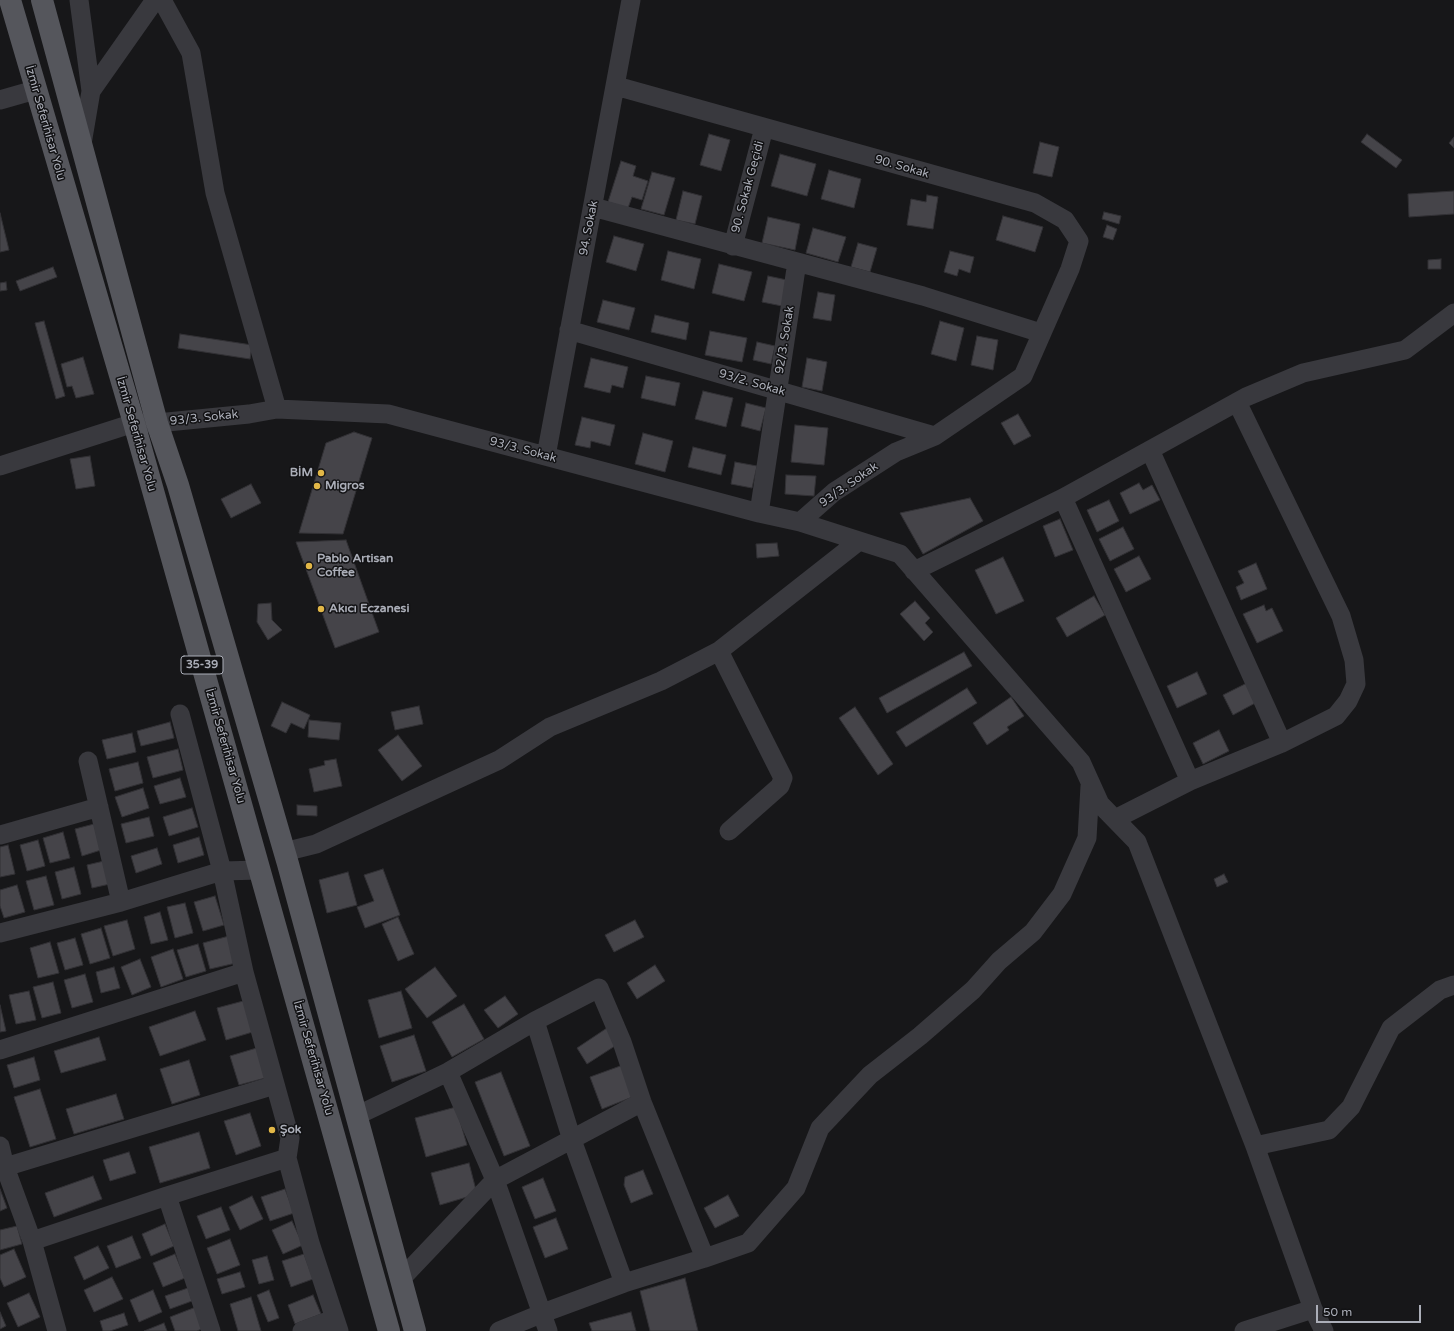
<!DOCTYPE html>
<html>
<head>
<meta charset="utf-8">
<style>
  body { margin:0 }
  #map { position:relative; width:1454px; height:1331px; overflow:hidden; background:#171719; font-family:"Varela Round",sans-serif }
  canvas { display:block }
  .scale { position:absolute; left:1316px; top:1305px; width:105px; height:18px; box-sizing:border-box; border:2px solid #abaeb8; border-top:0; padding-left:5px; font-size:12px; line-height:14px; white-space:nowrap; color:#abaeb8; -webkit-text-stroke:3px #121214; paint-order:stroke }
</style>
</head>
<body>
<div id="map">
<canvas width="1454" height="1331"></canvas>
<div class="scale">50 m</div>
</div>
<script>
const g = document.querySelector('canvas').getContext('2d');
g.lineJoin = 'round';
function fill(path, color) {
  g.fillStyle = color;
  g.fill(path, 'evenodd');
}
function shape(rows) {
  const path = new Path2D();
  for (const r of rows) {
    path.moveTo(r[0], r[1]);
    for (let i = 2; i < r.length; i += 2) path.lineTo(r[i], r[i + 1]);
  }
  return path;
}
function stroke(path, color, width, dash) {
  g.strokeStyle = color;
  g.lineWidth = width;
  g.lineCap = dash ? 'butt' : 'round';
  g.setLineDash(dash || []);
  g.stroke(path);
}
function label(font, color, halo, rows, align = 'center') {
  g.font = font + ' "Varela Round",sans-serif';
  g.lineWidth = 3;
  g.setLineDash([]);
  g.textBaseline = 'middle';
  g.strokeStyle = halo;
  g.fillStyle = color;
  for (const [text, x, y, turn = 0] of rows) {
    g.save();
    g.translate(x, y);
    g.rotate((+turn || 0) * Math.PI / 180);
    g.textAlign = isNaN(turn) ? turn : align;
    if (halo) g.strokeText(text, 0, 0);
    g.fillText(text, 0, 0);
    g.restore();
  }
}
const building = shape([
  [709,134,730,140,721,171,700,165,709,134],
  [1367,134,1402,160,1396,168,1361,142,1367,134],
  [1454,137,1454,148,1449,143,1454,137],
  [1040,142,1059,147,1052,177,1033,173,1040,142],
  [780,154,816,164,807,196,771,186,780,154],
  [621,161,636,166,633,176,648,181,642,200,632,197,628,208,608,202,621,161],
  [829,170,861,179,854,208,821,199,829,170],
  [652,172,675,178,664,215,641,209,652,172],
  [683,191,702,196,695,224,676,220,683,191],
  [1454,191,1454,214,1409,217,1408,194,1454,191],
  [927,195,938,197,933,229,907,225,911,199,926,202,927,195],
  [1104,212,1121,216,1119,224,1102,219,1104,212],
  [0,213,9,250,0,252,0,213],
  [1003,216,1043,227,1035,252,996,240,1003,216],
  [768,217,800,224,795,250,762,243,768,217],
  [1107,225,1117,229,1113,240,1103,237,1107,225],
  [813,228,846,237,838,262,806,253,813,228],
  [614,236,644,244,636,271,606,262,614,236],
  [858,243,877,248,870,272,851,267,858,243],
  [668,251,701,259,694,289,661,280,668,251],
  [950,251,974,257,970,273,959,269,957,276,944,272,950,251],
  [1441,259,1441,269,1428,269,1428,260,1441,259],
  [719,264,752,272,744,301,712,293,719,264],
  [53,267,57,277,20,291,16,281,53,267],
  [768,276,787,280,782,306,762,302,768,276],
  [6,282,7,290,0,291,0,283,6,282],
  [818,292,835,295,831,321,813,318,818,292],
  [603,300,635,308,629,330,597,322,603,300],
  [655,315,689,323,686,340,651,332,655,315],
  [44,321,65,396,56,399,35,323,44,321],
  [940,321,964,328,956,361,931,354,940,321],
  [710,331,747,338,742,362,705,355,710,331],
  [180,334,252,345,250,359,178,348,180,334],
  [977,336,998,340,993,370,971,365,977,336],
  [757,342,775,346,771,364,753,360,757,342],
  [83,357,94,394,76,398,72,386,67,387,61,364,83,357],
  [591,358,628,367,623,388,612,385,610,393,584,387,591,358],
  [807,358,827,362,822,391,802,387,807,358],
  [646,376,680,383,675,406,641,398,646,376],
  [703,391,733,398,726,427,695,419,703,391],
  [746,403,766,408,760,431,741,426,746,403],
  [1018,414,1031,436,1014,445,1001,423,1018,414],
  [582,417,615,425,610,446,591,441,590,448,575,445,582,417],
  [795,425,828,428,824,465,791,462,795,425],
  [354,432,372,438,343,534,299,533,326,443,354,432],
  [643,433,673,441,665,472,635,464,643,433],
  [693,447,726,455,721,475,688,467,693,447],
  [90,456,95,486,76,489,70,459,90,456],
  [735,462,757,466,752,488,731,484,735,462],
  [786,475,816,476,814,496,785,494,786,475],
  [1139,483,1143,490,1152,485,1160,500,1130,514,1120,493,1139,483],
  [251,484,261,503,231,518,221,499,251,484],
  [970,498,983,521,923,554,900,513,970,498],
  [1109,500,1119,521,1097,532,1087,510,1109,500],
  [1060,519,1073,550,1055,557,1043,526,1060,519],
  [1123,527,1134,549,1110,561,1099,539,1123,527],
  [346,540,379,632,335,648,296,542,346,540],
  [777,543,779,556,757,558,756,544,777,543],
  [1139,556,1151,579,1126,592,1114,569,1139,556],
  [1003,557,1024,601,996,614,975,570,1003,557],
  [1256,563,1267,589,1241,600,1236,587,1244,583,1238,571,1256,563],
  [1094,596,1105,615,1067,637,1056,618,1094,596],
  [915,601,930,618,925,623,933,632,924,641,900,614,915,601],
  [271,603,272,620,282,630,268,640,257,622,258,604,271,603],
  [1264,605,1266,611,1272,608,1283,631,1257,643,1243,614,1264,605],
  [964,652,972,666,887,713,879,698,964,652],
  [1197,672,1207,694,1177,708,1167,686,1197,672],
  [1249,682,1259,701,1233,715,1223,695,1249,682],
  [967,688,977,703,906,747,896,732,967,688],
  [1011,697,1024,716,1007,727,1009,730,987,745,973,723,1011,697],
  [282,702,310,715,304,729,291,723,286,733,271,726,282,702],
  [419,706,423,724,395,730,391,712,419,706],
  [855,707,893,764,878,775,839,718,855,707],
  [309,720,341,723,339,740,308,737,309,720],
  [170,722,174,738,141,746,137,731,170,722],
  [1219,730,1229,751,1203,764,1193,743,1219,730],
  [132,733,136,752,107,759,102,740,132,733],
  [398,735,422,766,402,781,378,750,398,735],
  [178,749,183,770,153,778,147,757,178,749],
  [336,759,342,786,314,792,309,769,325,765,324,761,336,759],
  [138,762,143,783,115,791,109,769,138,762],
  [180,778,186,797,160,804,154,786,180,778],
  [143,788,149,808,122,817,115,797,143,788],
  [297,805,317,806,317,816,297,815,297,805],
  [192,808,198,827,169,836,163,817,192,808],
  [149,817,154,836,126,843,121,824,149,817],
  [94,824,101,850,82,856,75,829,94,824],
  [63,832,70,858,50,863,43,838,63,832],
  [199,837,204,855,178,863,173,845,199,837],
  [38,840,45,866,27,871,20,845,38,840],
  [8,845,15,874,0,877,0,847,8,845],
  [157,848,162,864,136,873,131,856,157,848],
  [104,861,110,884,92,888,87,865,104,861],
  [74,867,81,894,62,899,55,872,74,867],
  [383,869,400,915,365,928,357,907,374,901,364,875,383,869],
  [348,872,357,905,327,913,319,880,348,872],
  [1224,874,1228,882,1217,887,1214,879,1224,874],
  [46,876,54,905,34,910,26,881,46,876],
  [17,885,25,912,4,918,0,906,0,890,17,885],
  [215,896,224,925,203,931,194,902,215,896],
  [185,903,193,933,175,938,167,907,185,903],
  [160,912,168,940,151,944,144,917,160,912],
  [398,917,414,954,398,961,382,924,398,917],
  [127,920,135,949,113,956,104,926,127,920],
  [635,920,644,937,614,952,605,935,635,920],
  [101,928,110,958,90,964,81,934,101,928],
  [229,936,236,963,210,969,203,943,229,936],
  [75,938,83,965,65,970,57,943,75,938],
  [50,942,59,973,38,978,30,948,50,942],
  [198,944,206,971,186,977,177,950,198,944],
  [173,949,183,979,161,987,151,957,173,949],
  [140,959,151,987,132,995,121,967,140,959],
  [655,965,665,981,637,999,627,983,655,965],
  [114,967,120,988,101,993,96,972,114,967],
  [435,967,457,996,427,1018,405,989,435,967],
  [85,974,93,1002,72,1008,64,980,85,974],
  [53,982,61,1013,42,1018,33,987,53,982],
  [29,991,36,1020,16,1024,9,995,29,991],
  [401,991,412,1028,379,1038,368,1000,401,991],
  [505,996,518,1014,498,1028,484,1010,505,996],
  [247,1000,256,1031,226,1040,217,1008,247,1000],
  [464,1004,484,1039,452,1057,432,1022,464,1004],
  [0,1005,6,1031,0,1032,0,1005],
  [195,1011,206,1040,160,1056,149,1027,195,1011],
  [607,1028,618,1044,587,1064,577,1048,607,1028],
  [414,1035,426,1071,392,1082,380,1046,414,1035],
  [99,1037,106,1060,61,1073,54,1051,99,1037],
  [260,1047,269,1077,239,1085,230,1056,260,1047],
  [34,1057,40,1080,14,1088,7,1065,34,1057],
  [189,1060,200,1095,172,1104,160,1069,189,1060],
  [623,1065,635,1096,602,1109,590,1077,623,1065],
  [501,1072,530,1146,504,1156,475,1082,501,1072],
  [40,1089,56,1139,30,1147,14,1097,40,1089],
  [116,1094,124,1119,74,1134,66,1109,116,1094],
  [456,1107,467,1145,426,1157,415,1118,456,1107],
  [250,1113,261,1146,236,1155,224,1121,250,1113],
  [199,1132,210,1168,160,1183,149,1147,199,1132],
  [129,1152,136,1173,110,1181,103,1160,129,1152],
  [469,1163,477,1194,440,1205,431,1173,469,1163],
  [643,1170,653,1194,631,1203,624,1185,625,1177,643,1170],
  [93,1176,102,1199,54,1217,45,1193,93,1176],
  [543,1178,556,1211,535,1219,522,1187,543,1178],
  [0,1189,7,1208,0,1211,0,1189],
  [285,1189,294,1213,270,1221,261,1197,285,1189],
  [728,1195,739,1216,715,1228,704,1208,728,1195],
  [252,1196,263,1219,240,1230,229,1207,252,1196],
  [221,1207,230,1230,206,1239,197,1216,221,1207],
  [556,1218,568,1249,545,1258,533,1227,556,1218],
  [292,1221,303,1245,283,1254,272,1230,292,1221],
  [165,1224,174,1246,151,1256,142,1234,165,1224],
  [17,1226,22,1244,0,1250,0,1230,17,1226],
  [132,1236,141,1258,116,1268,107,1246,132,1236],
  [230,1239,240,1265,217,1274,207,1248,230,1239],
  [98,1246,109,1268,84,1280,74,1257,98,1246],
  [14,1249,26,1277,4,1287,0,1278,0,1255,14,1249],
  [175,1254,185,1278,163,1287,153,1263,175,1254],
  [304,1254,313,1279,291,1287,282,1261,304,1254],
  [267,1256,274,1280,259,1284,252,1260,267,1256],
  [240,1272,245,1287,222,1294,217,1279,240,1272],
  [112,1277,123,1299,94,1312,84,1290,112,1277],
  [685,1278,698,1331,650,1331,640,1291,685,1278],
  [188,1288,192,1301,170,1309,165,1296,188,1288],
  [153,1290,162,1312,139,1322,130,1300,153,1290],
  [269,1290,279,1318,268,1322,257,1295,269,1290],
  [29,1293,40,1317,18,1327,7,1303,29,1293],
  [313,1295,321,1314,295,1324,288,1305,313,1295],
  [251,1297,261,1331,238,1331,230,1304,251,1297],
  [196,1307,204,1328,197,1331,175,1331,170,1317,196,1307],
  [0,1312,6,1326,0,1329,0,1312],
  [631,1312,636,1331,592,1331,589,1323,631,1312],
  [124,1313,128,1325,110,1331,103,1331,100,1321,124,1313],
  [164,1323,167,1331,144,1331,164,1323]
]);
const minor = shape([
  [79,0,91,91],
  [162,0,191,53,215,193,277,409],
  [616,86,1035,203,1065,220,1079,241,1070,269,1023,376,935,436,896,452,834,492,800,522],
  [0,100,35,90],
  [82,144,91,91,155,0],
  [593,207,923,296,1041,333],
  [733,246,764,128],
  [569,330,935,436],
  [1150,450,1282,743],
  [546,456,631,0],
  [0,466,134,423,157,423,249,414,277,409,388,414,759,513,800,522,900,554,1081,762,1100,804,1137,842,1255,1146,1313,1309,1324,1331],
  [1063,498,1190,781],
  [759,513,797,262],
  [914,571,1063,498,1246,397,1303,373,1405,350,1454,313],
  [719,651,783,778,780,786,729,831],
  [180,714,222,871,244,972,290,1138,287,1158,310,1243,339,1331],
  [88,761,121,902],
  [1115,819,1190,781,1282,743,1336,716,1348,701,1356,684,1354,660,1341,616,1237,402],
  [0,835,99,807],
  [284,852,316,844,499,760,550,727,661,681,719,651,859,541],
  [0,933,121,902,222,871,260,870],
  [535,1021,572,1140,624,1283],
  [0,1050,244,972],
  [448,1072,495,1180,548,1331],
  [356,1116,448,1072,535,1021,599,988,622,1042,642,1102,705,1258,624,1283,543,1313,499,1331],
  [0,1146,5,1167,32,1241,57,1331],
  [1255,1146,1329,1130,1351,1107,1391,1028,1440,990,1454,985],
  [5,1167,275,1085],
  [167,1196,287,1158],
  [32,1241,167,1196,211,1331],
  [705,1258,748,1243,796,1188,820,1128,870,1075,920,1036,973,990,999,961,1033,932,1062,894,1087,838,1090,786],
  [401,1279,495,1180,642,1102],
  [302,1331,334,1319],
  [1244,1331,1313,1309]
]);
const major = shape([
  [10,0,134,423,389,1331],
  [42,0,157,423,178,485,288,864,415,1331]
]);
const markers = [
  [321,473,4,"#e2b747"],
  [317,486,4,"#e2b747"],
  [309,566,4,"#e2b747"],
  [321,609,4,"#e2b747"],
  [272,1130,4,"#e2b747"]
];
const shields = [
  [202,665,42]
];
const shieldNames = [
  ["35-39",202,665]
];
const streetNames = [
  ["İzmir Seferihisar Yolu",45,123,74],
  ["90. Sokak",902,167,16],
  ["90. Sokak Geçidi",748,187,-75],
  ["94. Sokak",589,228,-79],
  ["92/3. Sokak",785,340,-81],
  ["93/2. Sokak",752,383,16],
  ["93/3. Sokak",204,418,-6],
  ["İzmir Seferihisar Yolu",136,434,74],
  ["93/3. Sokak",523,450,15],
  ["93/3. Sokak",849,485,-35],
  ["İzmir Seferihisar Yolu",225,746,74],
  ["İzmir Seferihisar Yolu",313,1058,74]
];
const poiNames = [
  ["BİM",313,473,"right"],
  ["Migros",325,486],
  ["Pablo Artisan",317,559],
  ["Coffee",317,573],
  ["Akıcı Eczanesi",329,609],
  ["Şok",280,1130]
];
fill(building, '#454449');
stroke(building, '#323135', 1);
stroke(minor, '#39393e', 19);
stroke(major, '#55565c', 22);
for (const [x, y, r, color] of markers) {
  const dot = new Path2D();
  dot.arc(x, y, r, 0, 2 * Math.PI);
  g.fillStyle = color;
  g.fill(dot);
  stroke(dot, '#121214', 1.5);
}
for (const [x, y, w] of shields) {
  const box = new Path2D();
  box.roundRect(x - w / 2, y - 9, w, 18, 3);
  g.fillStyle = '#121214';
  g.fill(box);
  stroke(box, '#abaeb8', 1);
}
label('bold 11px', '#abaeb8', null, shieldNames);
label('12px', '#abaeb8', '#121214', streetNames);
label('bold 12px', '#abaeb8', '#121214', poiNames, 'left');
</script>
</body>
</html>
